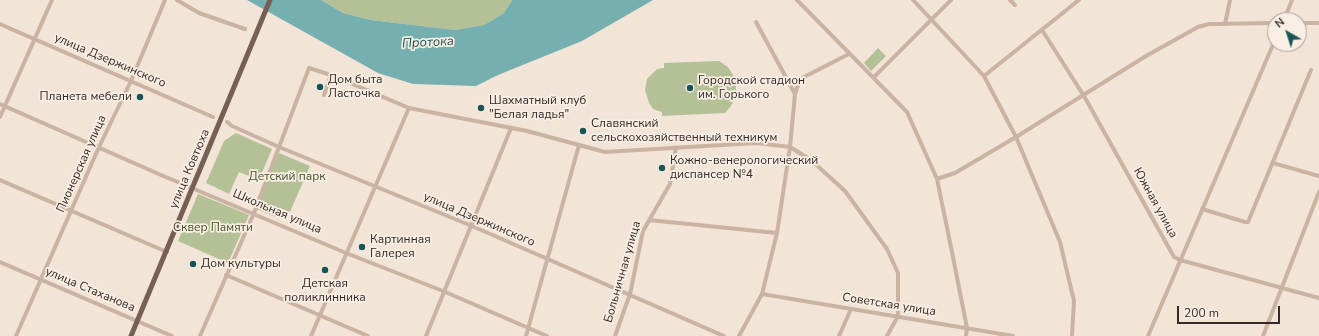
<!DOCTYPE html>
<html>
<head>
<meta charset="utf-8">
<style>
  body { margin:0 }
  #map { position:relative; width:1319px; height:336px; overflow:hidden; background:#f2e4d7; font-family:"Nunito Sans",sans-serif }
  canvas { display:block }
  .north { position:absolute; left:1267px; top:12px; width:40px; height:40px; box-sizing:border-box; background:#f9eee3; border:1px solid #aa9f97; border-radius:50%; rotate:321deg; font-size:11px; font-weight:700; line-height:16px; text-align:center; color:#342925 }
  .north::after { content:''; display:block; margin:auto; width:14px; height:18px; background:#1a5457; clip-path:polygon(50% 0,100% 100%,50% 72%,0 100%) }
  .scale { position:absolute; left:1177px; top:306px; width:103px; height:18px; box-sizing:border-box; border:2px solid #342925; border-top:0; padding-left:5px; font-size:12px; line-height:14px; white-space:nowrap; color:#342925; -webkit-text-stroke:3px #f9eee3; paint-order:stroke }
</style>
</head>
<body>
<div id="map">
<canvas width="1319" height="336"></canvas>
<div class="north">N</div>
<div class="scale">200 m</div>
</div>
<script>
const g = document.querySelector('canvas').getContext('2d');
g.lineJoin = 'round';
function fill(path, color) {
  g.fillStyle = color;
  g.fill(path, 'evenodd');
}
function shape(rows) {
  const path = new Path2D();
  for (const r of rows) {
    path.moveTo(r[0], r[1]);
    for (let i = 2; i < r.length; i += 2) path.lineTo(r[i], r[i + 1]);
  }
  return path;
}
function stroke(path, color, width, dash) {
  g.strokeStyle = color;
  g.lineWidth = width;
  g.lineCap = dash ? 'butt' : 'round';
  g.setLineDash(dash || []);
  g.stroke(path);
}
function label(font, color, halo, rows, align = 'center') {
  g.font = font + ' "Nunito Sans",sans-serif';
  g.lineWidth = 3.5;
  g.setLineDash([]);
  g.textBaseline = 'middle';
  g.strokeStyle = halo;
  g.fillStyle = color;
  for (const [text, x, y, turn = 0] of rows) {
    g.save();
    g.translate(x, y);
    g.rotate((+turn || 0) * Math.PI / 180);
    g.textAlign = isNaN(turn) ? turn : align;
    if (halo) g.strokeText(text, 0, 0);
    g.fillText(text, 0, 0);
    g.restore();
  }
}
const green = shape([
  [321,0,512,0,504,13,484,25,455,30,371,20,343,13],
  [878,48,886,56,871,71,864,63],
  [719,61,728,67,733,75,736,86,736,96,731,106,725,113,662,116,662,112,653,109,649,103,645,90,647,79,657,69,664,68,664,63],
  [236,133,272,149,259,180,239,172,229,194,206,183,224,141],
  [279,153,310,166,290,212,280,208,276,217,256,209],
  [198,194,249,215,228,263,178,241]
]);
const water = shape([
  [247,0,321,0,343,13,371,20,455,30,484,25,504,13,512,0,653,0,582,41,498,75,476,86,413,84,378,73]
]);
const minor = shape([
  [177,0,199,13,245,29],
  [797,0,907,112,937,179,952,252,967,328,966,336],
  [913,0,984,76,1016,137,1060,242,1074,301,1072,336],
  [1010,0,1015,5],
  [1284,20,1292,0],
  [756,22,795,94],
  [1299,23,1319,23],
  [0,24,213,117],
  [1225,24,1230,0],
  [1042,30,1084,96,1174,257,1180,260,1319,298],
  [331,75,409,108,527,131,605,152,756,143,790,147,811,160,845,191,887,249,898,273,898,316,887,336],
  [984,76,1079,0],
  [874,77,951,0],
  [0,104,161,175,346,253,443,291,547,336],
  [0,117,52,0],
  [227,122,232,126,279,147,472,226,724,336],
  [1273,163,1319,176],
  [937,179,955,173,1016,137,1146,56,1198,27,1209,24,1275,23],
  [0,180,167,252],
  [1202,209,1245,222,1248,222,1311,70],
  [649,220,777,233],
  [0,262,172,336],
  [226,275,368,336],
  [762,294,1013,336],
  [16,336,99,147,131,81,165,0],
  [200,336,254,213,309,68,331,75,324,95],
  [311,336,409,108],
  [426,336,511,128],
  [526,336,579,145],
  [615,336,630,294,643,231,670,184,676,148],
  [739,336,762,294,777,233,790,147,795,94,798,85,802,78,849,54],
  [839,336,851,309],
  [1148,336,1275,40],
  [1263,336,1319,192]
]);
const major = shape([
  [131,336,270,0]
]);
const markers = [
  [320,87,4,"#1a5457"],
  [690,88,4,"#1a5457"],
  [140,97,4,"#1a5457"],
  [481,108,4,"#1a5457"],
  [583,131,4,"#1a5457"],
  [662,168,4,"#1a5457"],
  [362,247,4,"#1a5457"],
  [193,264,4,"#1a5457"],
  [325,270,4,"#1a5457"]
];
const streetNames = [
  ["улица Дзержинского",110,61,23],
  ["Пионерская улица",82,164,-66],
  ["улица Ковтюха",190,169,-67],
  ["Южная улица",1155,203,61],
  ["Школьная улица",277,212,23],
  ["улица Дзержинского",479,220,23],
  ["Больничная улица",623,272,-74],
  ["улица Стаханова",90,290,23],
  ["Советская улица",889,305,9]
];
const poiNames = [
  ["Дом быта",328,80],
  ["Ласточка",328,94],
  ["Городской cтадион",698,81],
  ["им. Горького",698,95],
  ["Планета мебели",132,97,"right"],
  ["Шахматный клуб",489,101],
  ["\"Белая ладья\"",489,115],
  ["Славянский",591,124],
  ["сельскохозяйственный техникум",591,138],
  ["Кожно-венерологический",670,161],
  ["диспансер №4",670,175],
  ["Картинная",370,240],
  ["Галерея",370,254],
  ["Дом культуры",201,264],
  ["Детская",325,284,"center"],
  ["поликлинника",325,298,"center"]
];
const parkNames = [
  ["Детский парк",287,177],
  ["Сквер Памяти",213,228]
];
const waterNames = [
  ["Протока",428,43,-3]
];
fill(green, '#b4c196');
fill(water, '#75afaf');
stroke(minor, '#cab3a2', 4);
stroke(major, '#775f55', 5);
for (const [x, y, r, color] of markers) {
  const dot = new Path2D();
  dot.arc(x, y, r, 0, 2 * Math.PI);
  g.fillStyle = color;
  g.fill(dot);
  stroke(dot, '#f9eee3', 1.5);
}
label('12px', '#342925', '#f9eee3', streetNames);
label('12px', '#342925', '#f9eee3', poiNames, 'left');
label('12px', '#455328', '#f9eee3', parkNames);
label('italic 13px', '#1a5457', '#f9eee3', waterNames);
</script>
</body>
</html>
